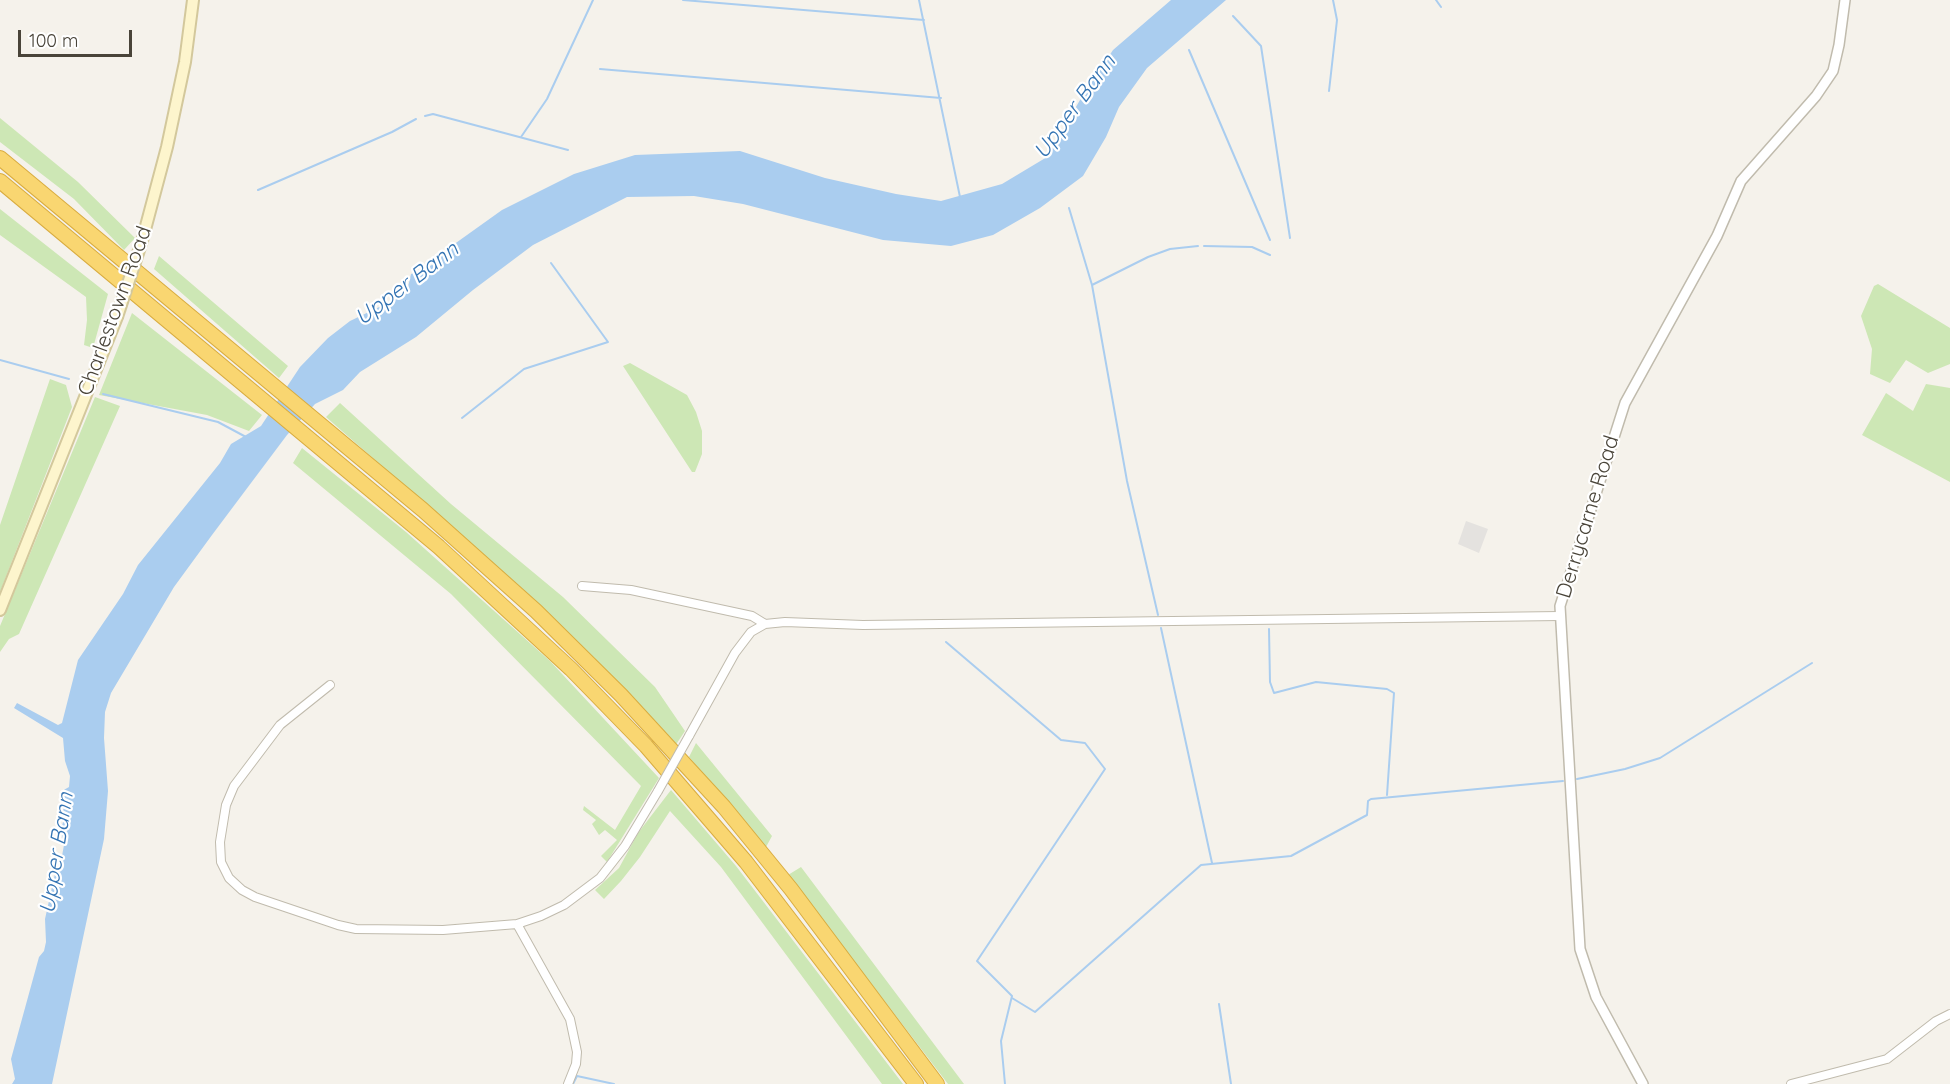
<!DOCTYPE html>
<html>
<head>
<meta charset="utf-8">
<style>
  body { margin:0 }
  #map { position:relative; width:1950px; height:1084px; overflow:hidden; background:#f5f2eb; font-family:Quicksand,sans-serif }
  canvas { display:block }
  .scale { position:absolute; left:18px; top:30px; width:114px; height:27px; box-sizing:border-box; border:3px solid #494439; border-top:0; padding-left:8px; font-size:18px; line-height:21px; white-space:nowrap; color:#494439; -webkit-text-stroke:4px #fff; paint-order:stroke }
</style>
</head>
<body>
<div id="map">
<canvas width="1950" height="1084"></canvas>
<div class="scale">100 m</div>
</div>
<script>
const g = document.querySelector('canvas').getContext('2d');
g.lineJoin = 'round';
function fill(path, color) {
  g.fillStyle = color;
  g.fill(path, 'evenodd');
}
function shape(rows) {
  const path = new Path2D();
  for (const r of rows) {
    path.moveTo(r[0], r[1]);
    for (let i = 2; i < r.length; i += 2) path.lineTo(r[i], r[i + 1]);
  }
  return path;
}
function stroke(path, color, width, dash) {
  g.strokeStyle = color;
  g.lineWidth = width;
  g.lineCap = dash ? 'butt' : 'round';
  g.setLineDash(dash || []);
  g.stroke(path);
}
function label(font, color, halo, rows, align = 'center') {
  g.font = font + ' Quicksand,sans-serif';
  g.lineWidth = 4.5;
  g.setLineDash([]);
  g.textBaseline = 'middle';
  g.strokeStyle = halo;
  g.fillStyle = color;
  for (const [text, x, y, turn = 0] of rows) {
    g.save();
    g.translate(x, y);
    g.rotate((+turn || 0) * Math.PI / 180);
    g.textAlign = isNaN(turn) ? turn : align;
    if (halo) g.strokeText(text, 0, 0);
    g.fillText(text, 0, 0);
    g.restore();
  }
}
const green = shape([
  [0,118,78,182,135,238,124,250,74,199,0,142],
  [0,209,108,294,93,348,84,345,87,320,86,297,0,235],
  [159,256,288,366,279,378,154,269],
  [1878,284,1950,328,1950,364,1928,373,1906,360,1890,383,1870,374,1872,349,1861,316,1874,286],
  [132,313,262,415,249,431,207,415,99,395],
  [630,363,687,395,696,412,702,431,702,454,695,472,692,472,623,366],
  [50,379,66,385,72,407,0,592,0,525],
  [1926,384,1950,388,1950,482,1862,435,1886,393,1913,411],
  [95,397,120,406,19,634,9,639,0,652,0,626],
  [340,403,451,504,563,597,655,687,685,731,675,746,595,659,514,582,326,417],
  [302,448,406,532,550,661,659,778,607,862,601,856,617,840,605,830,599,835,592,824,596,820,583,810,584,806,615,830,641,786,451,594,293,463],
  [696,743,772,836,766,847,689,757],
  [671,790,736,866,903,1084,882,1084,721,867,670,811,640,857,621,881,604,899,595,890,619,868,638,833],
  [801,867,964,1084,948,1084,788,875]
]);
const parking = shape([
  [1466,521,1488,529,1479,553,1458,544]
]);
const water = shape([
  [1171,0,1226,0,1147,68,1119,107,1106,137,1083,176,1040,208,993,235,951,246,883,240,743,204,694,196,627,197,533,245,473,290,416,337,360,372,343,390,315,404,287,435,212,535,174,587,111,693,105,712,104,738,108,791,104,839,52,1084,12,1084,15,1079,11,1059,39,957,44,951,46,942,45,919,58,860,62,856,64,845,61,830,64,818,62,791,69,787,70,776,65,761,63,738,14,708,17,703,58,725,62,723,78,660,123,594,138,565,220,463,231,444,261,426,300,367,328,338,350,321,400,297,408,287,411,274,432,265,453,245,502,210,574,174,635,155,740,151,825,178,896,194,941,201,1002,184,1047,157,1080,100,1113,50]
]);
const stream = shape([
  [683,0,924,20],
  [919,0,960,197],
  [1436,0,1441,7],
  [1233,16,1261,46,1290,238],
  [1189,50,1270,240],
  [600,69,941,98],
  [1329,91,1337,20,1333,0],
  [425,116,433,114,568,150],
  [521,137,547,99,593,0],
  [258,190,392,132,416,119],
  [1069,208,1092,285,1127,481,1158,615],
  [1204,246,1252,247,1270,255],
  [1092,285,1148,257,1170,249,1198,246],
  [0,360,69,379],
  [80,384,82,385],
  [103,394,218,422,246,437],
  [462,418,524,369,608,342,551,263],
  [1161,628,1212,863],
  [1269,629,1270,682,1274,693,1316,682,1387,689,1394,693,1387,795],
  [946,642,1061,740,1085,743,1105,769,977,961,1012,996,1001,1041,1005,1084],
  [1577,779,1625,769,1660,758,1812,663],
  [1012,998,1035,1012,1201,865,1291,856,1367,815,1368,801,1371,799,1563,781],
  [1219,1004,1231,1084],
  [573,1084,577,1076,614,1084]
]);
const minor = shape([
  [582,586,631,590,752,616,765,624],
  [330,685,280,725,234,786,226,805,220,842,221,862,229,878,242,890,255,897,338,925,356,929,443,930,517,924],
  [689,736,735,653,751,632,765,624,785,622,863,625,1560,616],
  [568,1084,576,1064,577,1052,570,1019,517,924,541,916,564,905,600,878,625,846,658,791],
  [1791,1084,1887,1059,1936,1021,1950,1014]
]);
const tertiary = shape([
  [1643,1084,1596,997,1580,949,1560,606,1625,403,1717,236,1741,181,1816,96,1833,71,1839,45,1845,0]
]);
const secondary = shape([
  [142,241,167,147,185,62,193,0],
  [0,610,117,317]
]);
const motorway = shape([
  [0,158,423,510,536,611,621,695,724,807,791,889,937,1084],
  [0,181,439,547,571,669,646,746,746,862,916,1084]
]);
const minorBridge = shape([
  [658,791,689,736]
]);
const secondaryBridge = shape([
  [117,317,142,241]
]);
const streetNames = [
  ["Charlestown Road",115,311,-70],
  ["Derrycarne Road",1588,517,-73]
];
const waterNames = [
  ["Upper Bann",1075,107,-54],
  ["Upper Bann",407,284,-37],
  ["Upper Bann",57,853,-81]
];
fill(green, '#cde7b5');
fill(parking, '#e4e2df');
fill(water, '#aacdef');
stroke(stream, '#aacdef', 2);
stroke(minor, '#c0bbad', 10);
stroke(tertiary, '#c0bbad', 12);
stroke(secondary, '#d3c89c', 14);
stroke(motorway, '#d9ac40', 16);
stroke(minor, '#fff', 8);
stroke(tertiary, '#fff', 9);
stroke(secondary, '#fdf5cd', 10);
stroke(motorway, '#f9d671', 14);
stroke(minorBridge, '#c0bbad', 10, []);
stroke(secondaryBridge, '#d3c89c', 14, []);
stroke(minorBridge, '#fff', 8);
stroke(secondaryBridge, '#fdf5cd', 10);
label('21px', '#494439', '#fff', streetNames);
label('italic 22px', '#3474b3', '#fff', waterNames);
</script>
</body>
</html>
